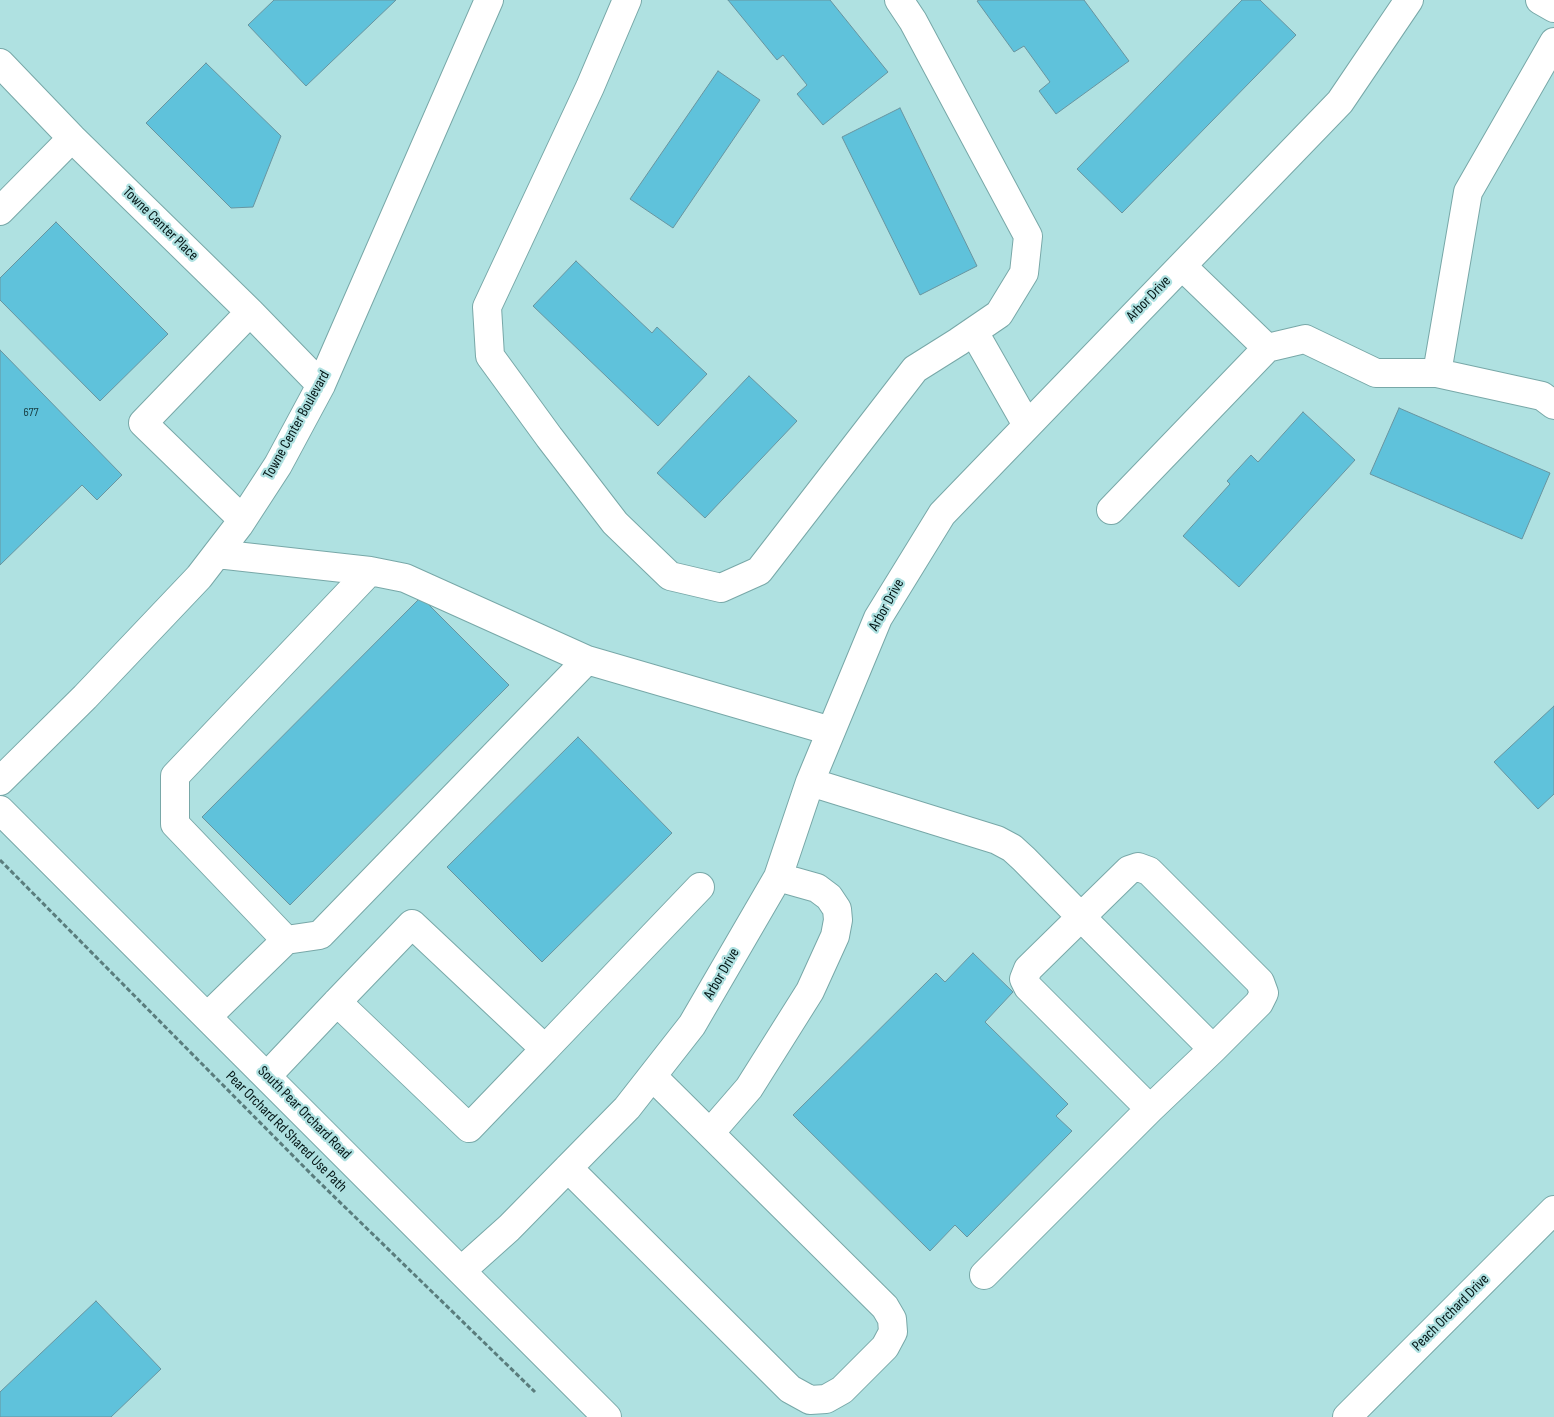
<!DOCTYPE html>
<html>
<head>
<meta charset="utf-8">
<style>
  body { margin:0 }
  canvas { display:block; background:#afe1e1 }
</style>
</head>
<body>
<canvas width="1554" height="1417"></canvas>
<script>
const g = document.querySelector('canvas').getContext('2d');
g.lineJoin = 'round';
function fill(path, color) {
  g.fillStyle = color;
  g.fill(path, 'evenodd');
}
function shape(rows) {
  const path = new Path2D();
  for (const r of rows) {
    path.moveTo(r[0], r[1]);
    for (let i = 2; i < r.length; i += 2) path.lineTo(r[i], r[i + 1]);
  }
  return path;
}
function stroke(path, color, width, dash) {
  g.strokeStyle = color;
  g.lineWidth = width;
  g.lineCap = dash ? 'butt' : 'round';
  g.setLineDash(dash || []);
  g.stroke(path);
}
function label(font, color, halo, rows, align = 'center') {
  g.font = font + ' "Sofia Sans Condensed",sans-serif';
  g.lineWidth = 4.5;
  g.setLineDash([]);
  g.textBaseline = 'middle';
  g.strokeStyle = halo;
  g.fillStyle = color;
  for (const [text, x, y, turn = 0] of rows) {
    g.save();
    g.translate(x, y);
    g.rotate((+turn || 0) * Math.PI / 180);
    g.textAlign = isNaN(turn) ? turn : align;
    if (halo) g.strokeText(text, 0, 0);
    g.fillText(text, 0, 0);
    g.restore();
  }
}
const building = shape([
  [274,0,396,0,306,86,248,25,274,0],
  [728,0,830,0,888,72,823,125,797,94,807,85,783,55,777,60,728,0],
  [979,0,1084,0,1129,61,1056,114,1039,91,1050,82,1024,46,1014,52,977,1,979,0],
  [1242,0,1260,0,1296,35,1122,213,1077,169,1242,0],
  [206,63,281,136,253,207,231,208,146,123,206,63],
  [718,71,760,100,673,228,630,199,718,71],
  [900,108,977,266,920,295,842,137,900,108],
  [56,222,168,334,100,401,0,300,0,278,56,222],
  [576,261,652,333,657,327,707,374,658,426,533,306,576,261],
  [0,350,122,475,97,500,82,485,0,565,0,350],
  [749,376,797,421,705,518,657,473,749,376],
  [1399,408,1550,473,1522,539,1370,474,1399,408],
  [1303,412,1355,460,1239,587,1183,536,1230,484,1227,481,1251,455,1258,462,1303,412],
  [421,597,509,685,290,905,202,817,421,597],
  [1554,706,1554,794,1538,809,1494,762,1554,706],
  [578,737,672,833,542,962,447,867,578,737],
  [973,953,1013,992,985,1022,1068,1104,1056,1116,1072,1131,967,1237,955,1225,930,1251,793,1115,936,973,945,982,973,953],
  [96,1301,161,1369,111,1417,0,1417,0,1392,96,1301]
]);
const path = shape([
  [0,860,314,1177,535,1392]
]);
const minor = shape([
  [627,0,590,87,487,307,490,356,549,437,615,523,670,576,721,588,759,571,915,369,958,342,999,314,1024,273,1028,236,913,21,899,0],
  [1540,0,1554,8],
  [0,63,72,138,250,312,321,385],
  [0,211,72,138],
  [1182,266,1267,348],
  [974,332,1027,425],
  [1437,373,1468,192,1554,42],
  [1111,510,1267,348,1305,339,1376,373,1437,373,1542,396,1554,405],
  [242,519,143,423,250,312],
  [217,554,370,571,405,578,587,660,831,731],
  [370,571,175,776,175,824,286,940,320,935,587,660],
  [0,781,85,697,199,577,239,525,278,465,321,385,489,0],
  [810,782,997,840,1012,848,1024,859,1081,917,1213,1049,1259,1003,1264,993,1260,982,1149,871,1138,867,1129,870,1081,917,1028,969,1024,979,1028,987,1150,1109,984,1275],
  [0,810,607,1417],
  [207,1017,286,940],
  [545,1049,700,887],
  [267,1076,337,1002,412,924,545,1049,469,1128,337,1002],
  [1150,1109,1213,1049],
  [710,1133,749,1088,810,991,835,936,838,920,837,909,829,897,817,888,778,877],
  [568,1168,790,1389,810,1400,826,1399,842,1390,885,1347,893,1332,892,1319,885,1307,652,1076],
  [461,1271,509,1228,627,1108,692,1025,778,877,810,782,878,618,942,514,1340,102,1409,0],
  [1347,1417,1554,1210]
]);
const numberNames = [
  ["677",31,413]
];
const streetNames = [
  ["Towne Center Place",160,224,44],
  ["Arbor Drive",1149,299,-46],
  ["Towne Center Boulevard",297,425,-61],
  ["Arbor Drive",887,605,-61],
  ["Arbor Drive",722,974,-60],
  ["South Pear Orchard Road",304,1113,45],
  ["Pear Orchard Rd Shared Use Path",286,1132,45],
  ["Peach Orchard Drive",1451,1313,-45]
];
fill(building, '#5fc2db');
stroke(building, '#6895a0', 1);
stroke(minor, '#78a8a8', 30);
stroke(path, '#5a7d7d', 3, [5, 2.5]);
stroke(minor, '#fff', 28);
label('12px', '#1a4147', null, numberNames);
label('15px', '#031616', '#afe1e1', streetNames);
</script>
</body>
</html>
